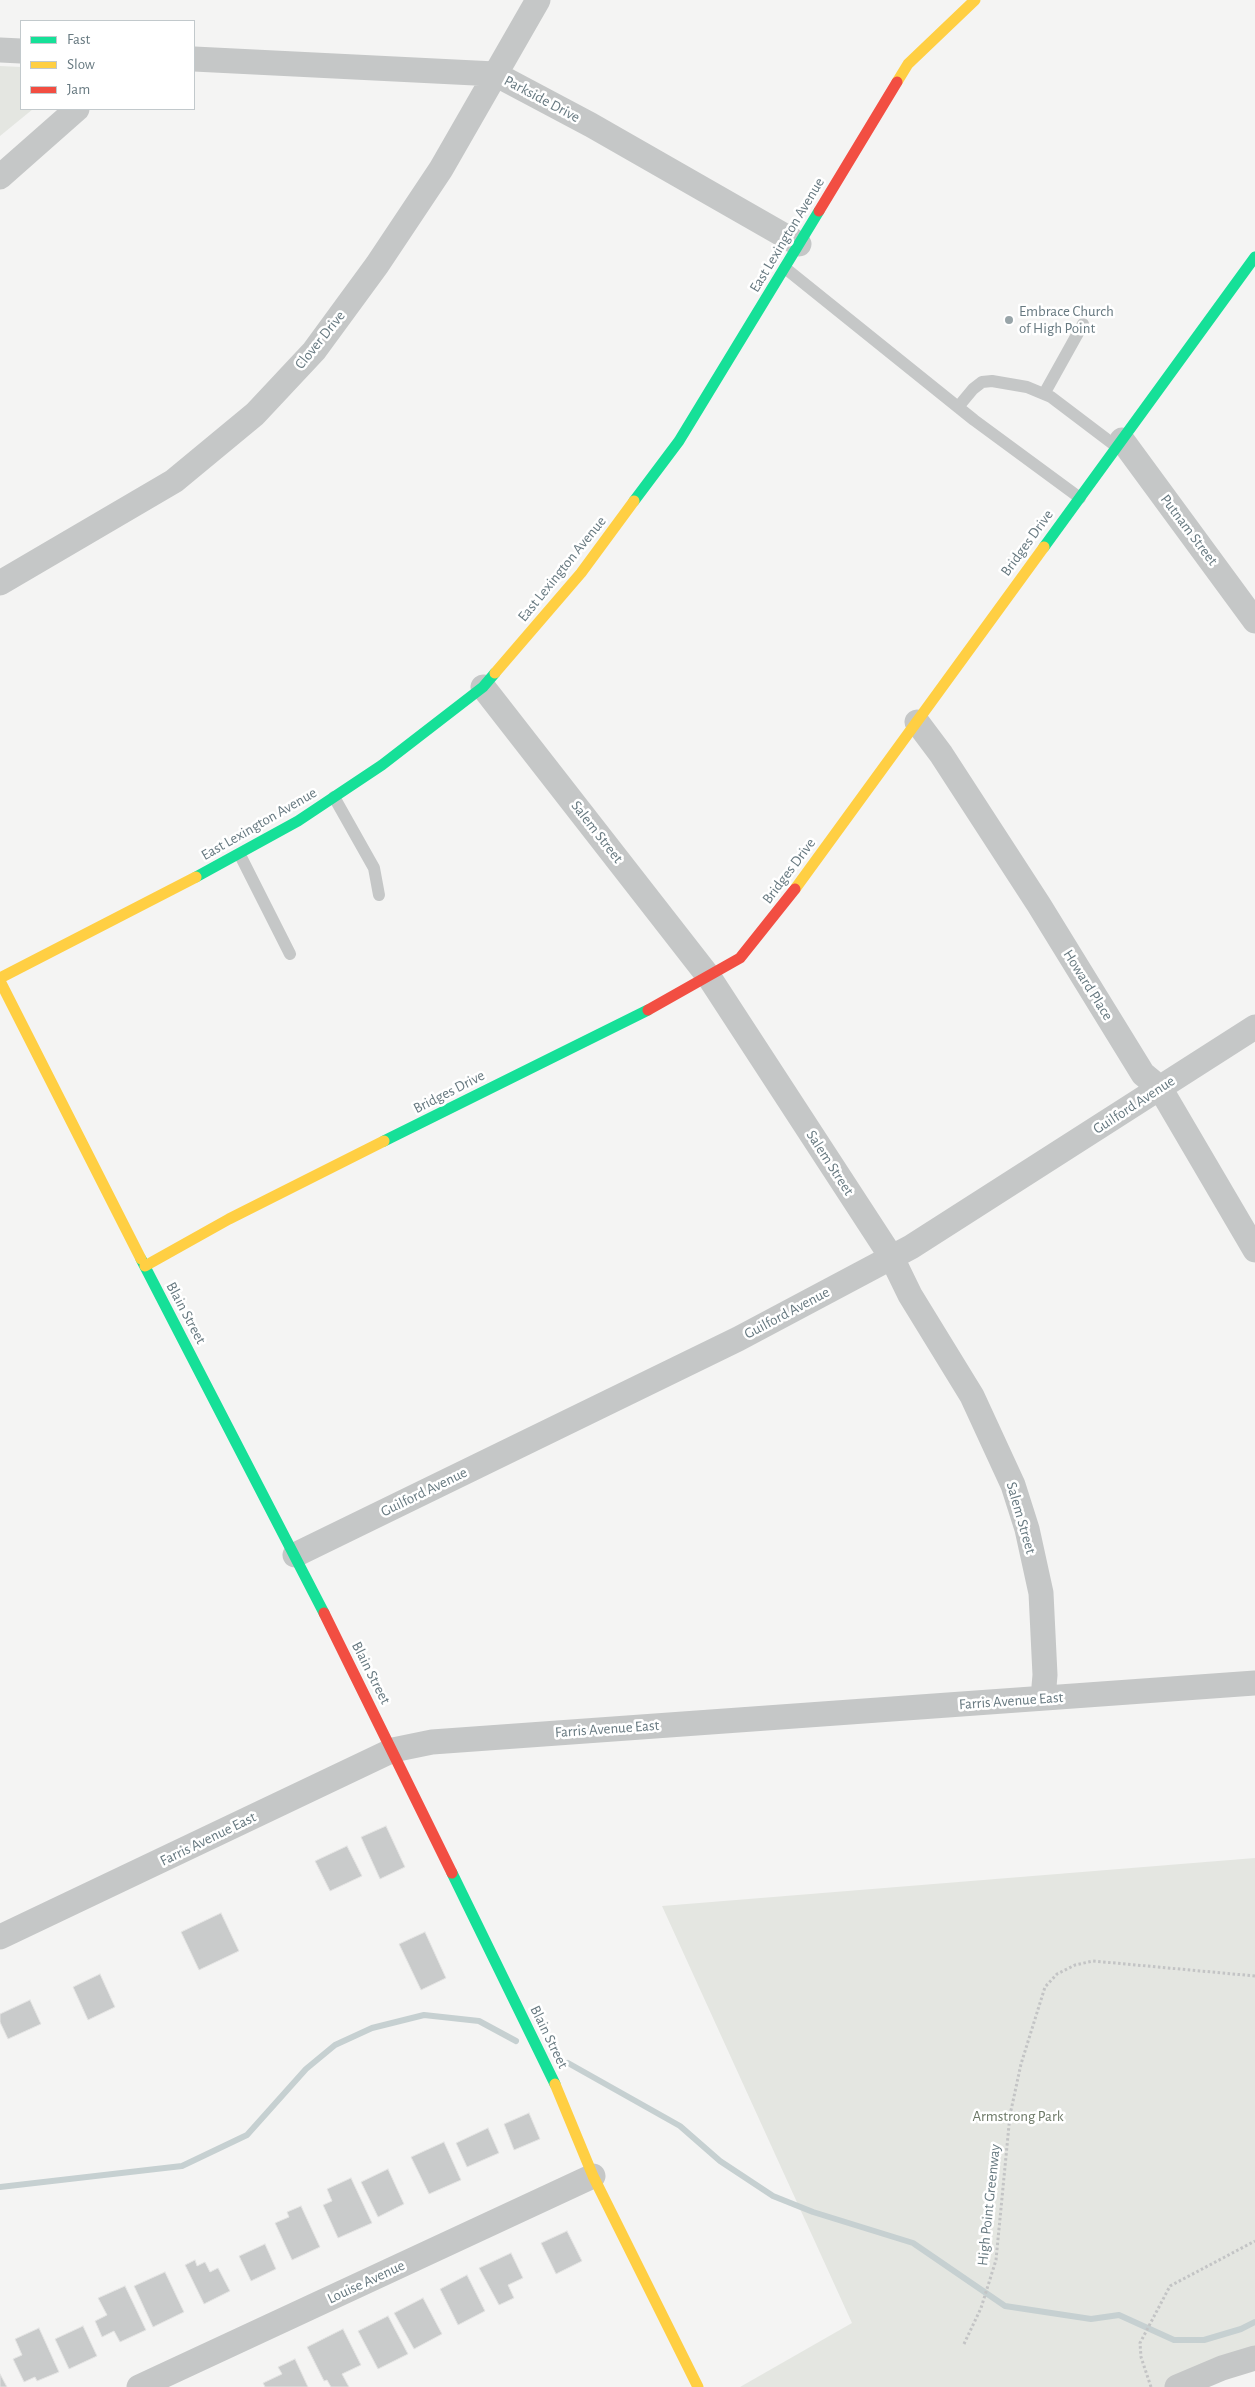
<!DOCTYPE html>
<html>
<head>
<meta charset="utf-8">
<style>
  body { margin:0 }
  #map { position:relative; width:1255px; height:2387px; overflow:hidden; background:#f4f4f3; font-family:"Alegreya Sans",sans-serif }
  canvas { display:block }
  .legend { position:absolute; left:20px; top:20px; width:175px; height:90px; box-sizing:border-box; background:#fff; border:1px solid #c2c9cc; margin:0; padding:6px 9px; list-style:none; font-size:15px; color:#677980 }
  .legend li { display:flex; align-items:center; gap:10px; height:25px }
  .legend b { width:25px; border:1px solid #c2c9cc }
</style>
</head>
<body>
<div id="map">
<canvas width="1255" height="2387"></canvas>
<ul class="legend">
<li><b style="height:6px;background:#16e098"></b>Fast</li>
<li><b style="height:6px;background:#ffcf43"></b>Slow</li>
<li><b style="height:6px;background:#f24e42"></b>Jam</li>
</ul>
</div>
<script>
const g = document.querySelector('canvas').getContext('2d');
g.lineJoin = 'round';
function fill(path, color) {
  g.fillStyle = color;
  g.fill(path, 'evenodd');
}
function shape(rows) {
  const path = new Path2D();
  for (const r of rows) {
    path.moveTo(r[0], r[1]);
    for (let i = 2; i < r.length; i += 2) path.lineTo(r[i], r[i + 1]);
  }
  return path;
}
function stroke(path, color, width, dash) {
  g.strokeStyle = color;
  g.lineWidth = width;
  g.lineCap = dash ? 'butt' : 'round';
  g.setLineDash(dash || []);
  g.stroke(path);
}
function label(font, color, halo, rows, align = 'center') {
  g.font = font + ' "Alegreya Sans",sans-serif';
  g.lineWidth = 5;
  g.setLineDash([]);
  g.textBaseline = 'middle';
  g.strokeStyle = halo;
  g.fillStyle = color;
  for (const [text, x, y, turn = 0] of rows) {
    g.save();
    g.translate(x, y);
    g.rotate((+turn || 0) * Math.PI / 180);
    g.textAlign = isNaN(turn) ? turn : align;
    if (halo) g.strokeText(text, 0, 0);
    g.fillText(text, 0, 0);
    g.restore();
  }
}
const green = shape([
  [0,66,21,67,21,109,33,109,0,136],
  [1255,1858,1255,2358,1177,2387,740,2387,852,2323,662,1906]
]);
const stream = shape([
  [568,2063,680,2126,720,2161,773,2196,813,2212,913,2243,1005,2306,1091,2319,1119,2315,1174,2340,1204,2340,1241,2329,1255,2322],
  [0,2187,182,2166,247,2135,306,2069,335,2045,372,2028,424,2015,479,2021,516,2041]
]);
const building = shape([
  [386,1826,405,1867,380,1879,361,1837,386,1826],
  [347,1846,362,1876,330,1891,315,1861,347,1846],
  [221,1913,239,1951,199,1970,181,1932,221,1913],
  [425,1932,446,1978,421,1990,399,1944,425,1932],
  [100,1974,115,2007,88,2020,73,1987,100,1974],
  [30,2000,41,2024,8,2039,0,2022,0,2014,30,2000],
  [529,2113,540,2139,514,2150,504,2124,529,2113],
  [488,2128,499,2153,467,2167,456,2143,488,2128],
  [444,2142,461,2180,429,2194,411,2157,444,2142],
  [388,2169,404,2204,378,2217,361,2182,388,2169],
  [351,2178,372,2223,338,2238,323,2205,332,2201,327,2189,351,2178],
  [301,2206,320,2247,292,2260,275,2223,289,2217,287,2212,301,2206],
  [567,2231,582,2261,556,2274,541,2243,567,2231],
  [265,2244,276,2269,251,2281,239,2256,265,2244],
  [511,2253,523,2278,508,2285,514,2298,499,2305,479,2268,511,2253],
  [195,2260,197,2266,205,2262,210,2272,218,2268,230,2291,204,2304,185,2265,195,2260],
  [165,2272,184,2312,153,2327,134,2286,165,2272],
  [467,2275,485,2311,458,2325,440,2289,467,2275],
  [125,2286,146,2330,120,2342,114,2331,102,2337,95,2321,107,2315,98,2298,125,2286],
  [423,2298,442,2334,414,2349,394,2313,423,2298],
  [388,2316,408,2354,378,2369,358,2331,388,2316],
  [83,2326,97,2356,69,2369,55,2339,83,2326],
  [39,2328,59,2372,37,2381,35,2377,24,2382,13,2359,22,2355,15,2339,39,2328],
  [343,2329,361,2365,342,2374,349,2387,331,2387,327,2380,324,2381,307,2347,343,2329],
  [295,2359,308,2387,265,2387,263,2383,282,2374,278,2367,295,2359],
  [0,2374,7,2387,0,2387,0,2374]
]);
const path = shape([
  [964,2344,981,2308,996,2260,1010,2115,1021,2064,1045,1987,1057,1974,1075,1965,1093,1961,1255,1976],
  [1151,2387,1141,2357,1140,2343,1170,2286,1255,2241]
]);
const lane = shape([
  [785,268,974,420,1080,498],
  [1044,394,1083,324],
  [958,407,973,389,982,382,992,381,1027,387,1051,397,1117,447],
  [334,797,374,868,379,895],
  [240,855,290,954]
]);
const street = shape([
  [0,50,21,51],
  [194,59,495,74,591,125,799,244],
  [0,177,77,109],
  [1122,440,1255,621],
  [0,583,174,481,255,414,314,351,377,265,441,169,538,0],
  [483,687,709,977,892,1258,910,1295,972,1396,1013,1485,1027,1529,1041,1593,1045,1675,1043,1698],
  [917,722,941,754,1039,905,1143,1074,1160,1088,1255,1250],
  [295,1555,738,1339,911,1247,1255,1027],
  [0,1937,393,1750,432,1742,1255,1683],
  [139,2387,593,2176],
  [1177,2387,1222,2368,1255,2358]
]);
const fast = shape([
  [634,501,679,441,819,211],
  [1044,547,1255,257],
  [196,877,298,821,382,765,483,687,495,673],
  [384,1141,648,1010],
  [141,1259,324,1613],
  [452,1873,555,2084]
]);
const slow = shape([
  [897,82,908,64,975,0],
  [495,673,581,573,634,501],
  [795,889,1044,547],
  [0,978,196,877],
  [0,981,141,1259],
  [145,1266,229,1219,384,1141],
  [555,2084,593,2176,698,2387]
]);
const jam = shape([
  [819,211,897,82],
  [648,1010,740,958,795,889],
  [324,1613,452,1873]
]);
const markers = [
  [1009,320,5,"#98a4a8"]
];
const streetNames = [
  ["Parkside Drive",542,99,28],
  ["East Lexington Avenue",787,235,-59],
  ["Clover Drive",320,340,-51],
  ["Putnam Street",1189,530,53],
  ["Bridges Drive",1027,543,-54],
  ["East Lexington Avenue",562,569,-51],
  ["East Lexington Avenue",259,824,-30],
  ["Salem Street",597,832,52],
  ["Bridges Drive",789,871,-53],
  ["Howard Place",1088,985,58],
  ["Bridges Drive",449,1092,-27],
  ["Guilford Avenue",1134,1105,-33],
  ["Salem Street",830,1163,57],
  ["Blain Street",186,1313,62],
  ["Guilford Avenue",787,1313,-28],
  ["Guilford Avenue",424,1492,-26],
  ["Salem Street",1021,1518,74],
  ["Blain Street",371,1673,63],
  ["Farris Avenue East",1011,1701,-4],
  ["Farris Avenue East",607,1729,-4],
  ["Farris Avenue East",208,1839,-26],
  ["Blain Street",549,2037,64],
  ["High Point Greenway",989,2205,-84],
  ["Louise Avenue",366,2282,-25]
];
const poiNames = [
  ["Embrace Church",1019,311],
  ["of High Point",1019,328]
];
const parkNames = [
  ["Armstrong Park",1018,2116]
];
fill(green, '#e4e6e1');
stroke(stream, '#c6d0d1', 6);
fill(building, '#c9cbcb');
stroke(building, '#e4e4e3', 1);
stroke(path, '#c3c4c5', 3, [2.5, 2.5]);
stroke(lane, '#c5c7c7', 12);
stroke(street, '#c5c7c7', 25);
stroke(fast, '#16e098', 11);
stroke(slow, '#ffcf43', 11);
stroke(jam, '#f24e42', 11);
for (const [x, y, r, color] of markers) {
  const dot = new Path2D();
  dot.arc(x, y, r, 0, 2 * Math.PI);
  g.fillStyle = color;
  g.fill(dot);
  stroke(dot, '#fff', 2);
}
label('15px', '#677980', '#fff', streetNames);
label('15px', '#677980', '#fff', poiNames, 'left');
label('15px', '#6c7866', '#fff', parkNames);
</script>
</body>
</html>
